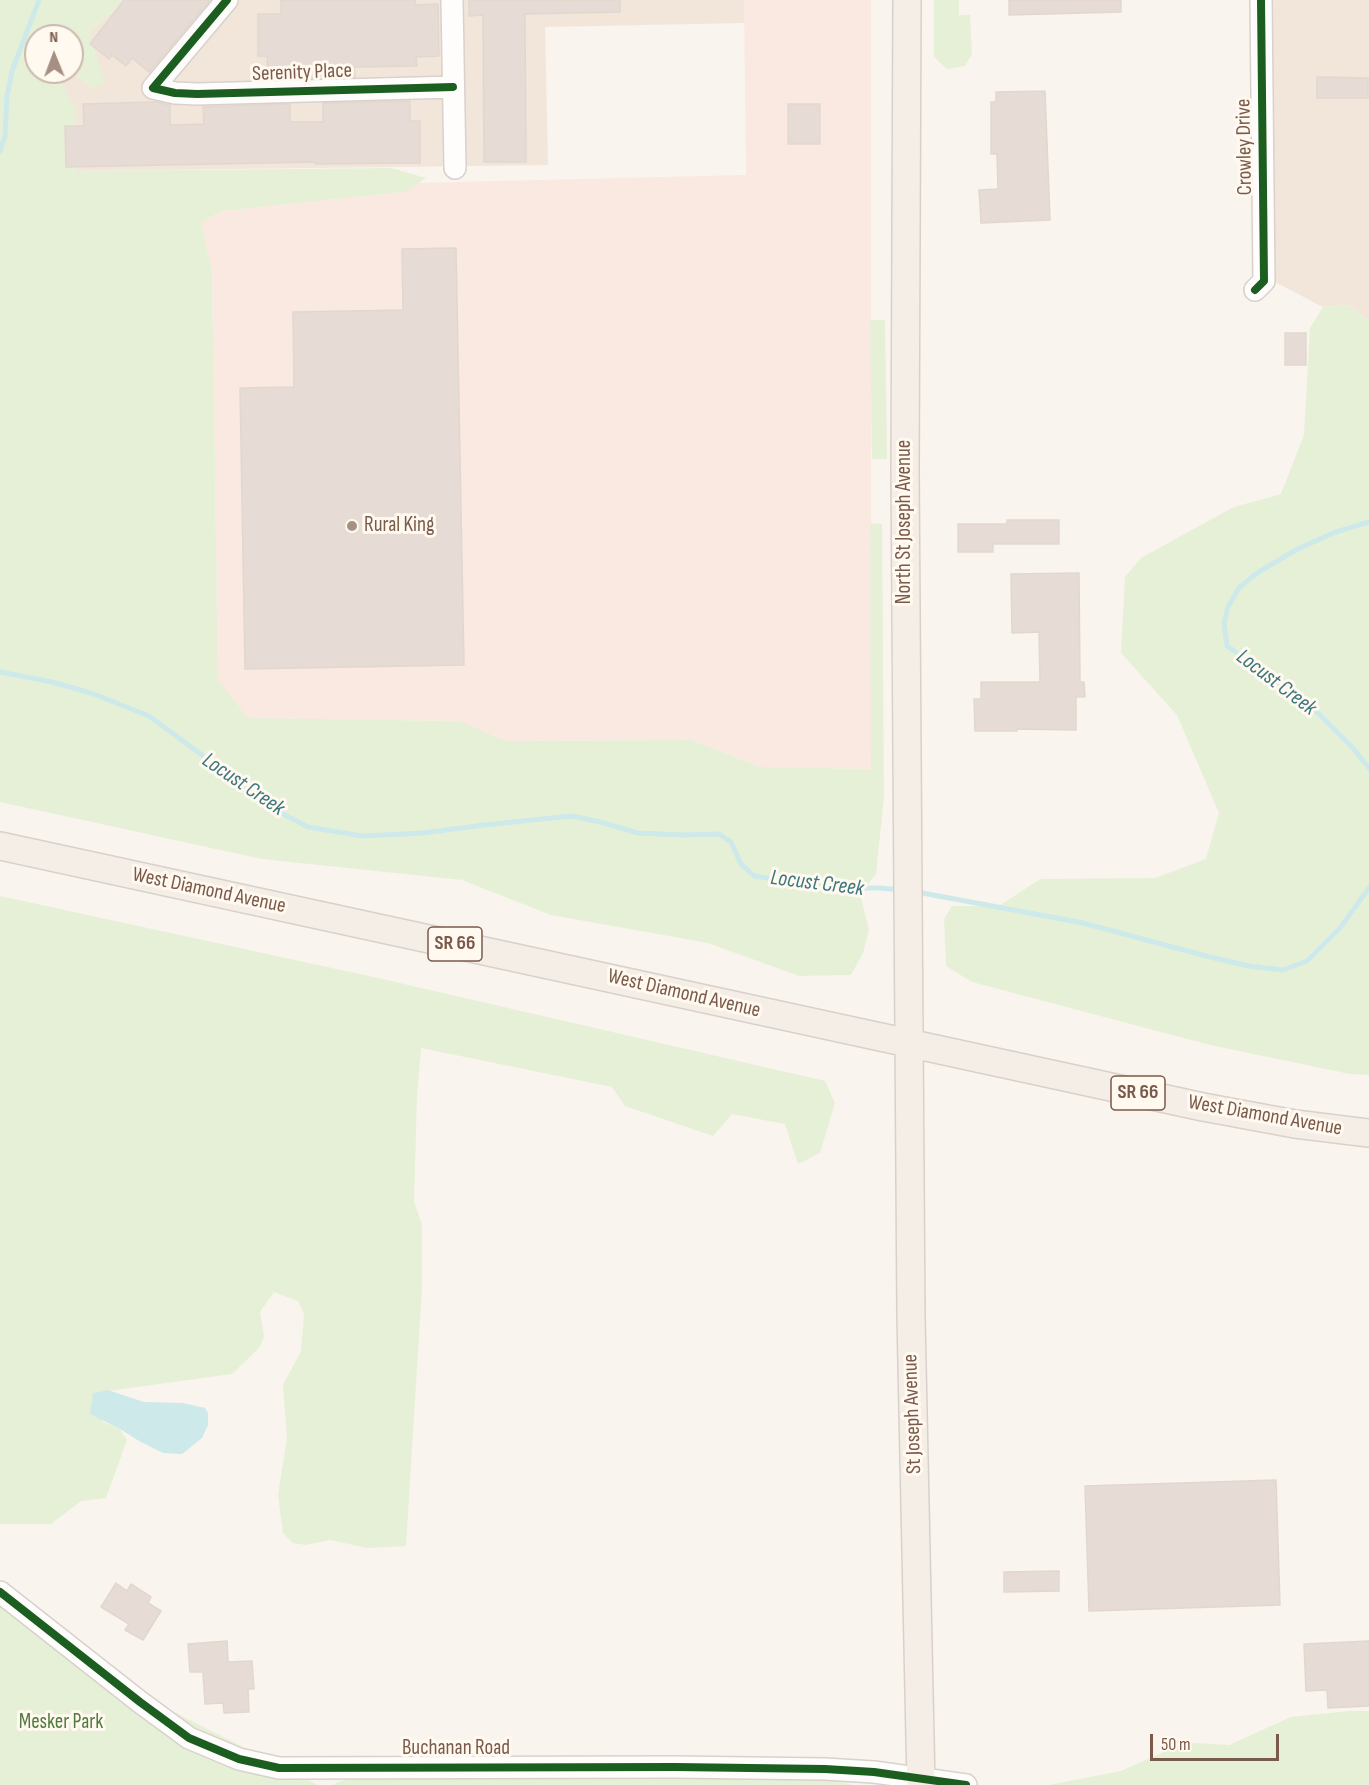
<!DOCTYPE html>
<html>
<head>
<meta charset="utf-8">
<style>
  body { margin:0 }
  #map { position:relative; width:1369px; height:1785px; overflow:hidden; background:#f9f4ee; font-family:"Sofia Sans Condensed",sans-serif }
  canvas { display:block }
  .north { position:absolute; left:24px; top:24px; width:60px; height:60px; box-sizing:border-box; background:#fff9f0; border:2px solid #cab9ae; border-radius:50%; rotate:359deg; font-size:16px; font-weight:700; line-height:24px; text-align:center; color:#7a5a4a }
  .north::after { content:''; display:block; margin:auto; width:21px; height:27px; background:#a69083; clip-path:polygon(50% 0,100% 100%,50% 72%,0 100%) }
  .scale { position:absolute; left:1150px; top:1734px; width:129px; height:27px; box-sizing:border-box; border:3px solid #7a5a4a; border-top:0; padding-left:8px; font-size:18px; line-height:21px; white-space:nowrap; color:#7a5a4a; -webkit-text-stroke:4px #fff9f0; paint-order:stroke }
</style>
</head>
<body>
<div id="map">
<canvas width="1369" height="1785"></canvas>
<div class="north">N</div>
<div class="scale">50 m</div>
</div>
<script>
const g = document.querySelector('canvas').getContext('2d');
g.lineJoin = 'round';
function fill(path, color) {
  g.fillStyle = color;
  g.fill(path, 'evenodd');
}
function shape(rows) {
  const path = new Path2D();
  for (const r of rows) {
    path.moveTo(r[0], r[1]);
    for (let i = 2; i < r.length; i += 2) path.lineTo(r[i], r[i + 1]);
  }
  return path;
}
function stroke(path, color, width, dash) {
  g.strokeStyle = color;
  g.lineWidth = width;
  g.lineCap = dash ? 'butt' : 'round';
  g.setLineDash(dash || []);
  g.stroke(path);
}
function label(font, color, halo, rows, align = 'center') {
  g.font = font + ' "Sofia Sans Condensed",sans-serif';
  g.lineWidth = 6;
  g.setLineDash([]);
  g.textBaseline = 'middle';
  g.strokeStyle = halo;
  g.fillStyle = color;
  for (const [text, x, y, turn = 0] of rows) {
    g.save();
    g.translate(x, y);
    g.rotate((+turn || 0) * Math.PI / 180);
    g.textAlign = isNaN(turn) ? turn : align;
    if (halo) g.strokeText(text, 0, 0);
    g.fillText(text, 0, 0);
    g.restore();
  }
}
const residential = shape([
  [126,0,744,0,744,23,545,27,548,165,77,171,70,161,55,73,71,72,94,88,89,32],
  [1251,0,1369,0,1369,322,1350,305,1323,307,1271,280]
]);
const commercial = shape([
  [744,0,871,0,871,769,760,767,692,740,506,741,460,721,248,718,218,681,212,272,201,223,221,211,405,192,418,183,746,175]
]);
const green = shape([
  [0,0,126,0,89,32,105,83,94,88,71,72,72,36,36,36,36,72,58,72,55,73,77,111,70,160,77,171,391,168,426,178,405,192,221,211,201,223,212,272,218,680,248,718,460,721,506,741,692,740,760,767,871,769,870,523,882,524,884,797,876,874,860,894,869,930,863,953,851,975,799,976,708,943,551,915,462,880,262,859,0,802],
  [934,0,959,0,959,15,970,15,972,54,965,66,947,69,934,57],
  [1350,305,1369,322,1369,1075,1350,1074,1210,1045,972,982,946,966,944,919,952,906,999,906,1040,879,1155,878,1206,859,1219,813,1177,715,1121,653,1125,577,1141,558,1234,507,1281,494,1304,435,1310,328,1323,307],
  [870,320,885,320,887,459,872,459],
  [0,896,378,978,825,1081,835,1103,820,1153,798,1164,785,1124,732,1114,713,1136,625,1106,612,1087,421,1048,417,1096,414,1202,422,1224,422,1288,406,1546,367,1548,330,1540,306,1545,293,1543,283,1533,278,1495,287,1439,283,1385,301,1351,304,1314,298,1301,274,1292,260,1312,264,1336,260,1347,232,1374,94,1393,103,1422,120,1429,127,1440,106,1498,81,1501,51,1524,0,1524],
  [0,1604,87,1668,318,1785,0,1785],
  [1349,1711,1369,1711,1369,1785,1049,1785,1121,1771,1166,1751,1177,1742,1229,1745,1291,1717],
  [362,1775,828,1778,853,1785,334,1785,338,1782]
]);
const water = shape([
  [108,1390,144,1402,183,1403,205,1408,208,1413,208,1425,202,1438,182,1454,163,1453,139,1441,120,1429,90,1414,93,1393]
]);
const stream = shape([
  [0,151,5,136,7,96,12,71,39,0],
  [1369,522,1333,533,1296,550,1257,573,1239,588,1228,607,1224,623,1227,646,1306,701,1353,748,1369,768],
  [0,672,52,682,91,693,149,716,198,752,257,800,308,827,362,836,423,833,484,825,572,816,600,822,638,833,684,835,719,834,731,842,741,864,754,876,838,888,880,888,902,890],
  [917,892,1083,923,1206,956,1249,966,1283,970,1307,961,1340,928,1369,888]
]);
const building = shape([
  [124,0,210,0,149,72,132,58,126,66,112,55,109,59,90,44,124,0],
  [281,0,415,0,415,5,438,4,439,56,416,57,417,66,354,67,355,77,268,79,267,56,258,56,258,14,281,14,281,0],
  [469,0,620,0,620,12,525,14,526,162,484,162,483,15,469,16,469,0],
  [1009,0,1121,0,1121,12,1009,15,1009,0],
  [1317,77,1368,78,1368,98,1317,98,1317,77],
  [1045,91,1050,220,981,223,979,190,998,189,997,154,991,154,991,102,996,102,996,92,1045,91],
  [410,101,410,121,420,121,420,163,315,164,315,162,66,167,65,126,84,126,83,104,156,102,170,105,170,125,204,124,203,107,290,104,290,122,323,122,323,103,410,101],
  [788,104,820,104,820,144,788,144,788,104],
  [456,248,464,665,245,669,240,388,294,387,293,312,403,310,402,249,456,248],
  [1285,333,1306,333,1306,365,1285,365,1285,333],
  [1007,520,1059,520,1059,544,993,544,993,552,958,552,958,524,1007,524,1007,520],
  [1079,573,1080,682,1084,682,1085,697,1076,697,1076,730,1017,729,1017,731,975,731,974,699,981,699,981,682,1040,682,1039,632,1012,633,1011,574,1079,573],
  [1276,1480,1280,1605,1089,1611,1085,1486,1276,1480],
  [1059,1571,1059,1591,1004,1592,1004,1572,1059,1571],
  [116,1583,127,1591,131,1584,151,1597,148,1603,161,1611,143,1640,125,1630,129,1624,101,1607,116,1583],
  [227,1641,228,1662,252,1661,254,1689,248,1689,249,1712,224,1713,223,1703,205,1704,203,1672,190,1672,188,1644,227,1641],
  [1369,1641,1369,1706,1328,1708,1327,1690,1306,1691,1304,1644,1369,1641]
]);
const minor = shape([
  [227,0,153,88,175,93,197,94,453,87],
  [452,0,455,168],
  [1255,290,1264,281,1261,0],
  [0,1592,140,1702,189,1738,239,1759,279,1768,675,1767,825,1769,874,1772,966,1785]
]);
const major = shape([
  [907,0,905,470,911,1317,921,1785],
  [0,846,1203,1107,1295,1124,1369,1133]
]);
const cycleway = shape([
  [227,0,153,88,175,93,197,94,453,87],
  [1255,290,1264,281,1261,0],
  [0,1592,140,1702,189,1738,239,1759,279,1768,675,1767,825,1769,874,1772,966,1785]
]);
const markers = [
  [352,526,6,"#a69083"]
];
const shields = [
  [455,944,54],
  [1138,1093,54]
];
const shieldNames = [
  ["SR 66",455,944],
  ["SR 66",1138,1093]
];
const streetNames = [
  ["Serenity Place",302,73,-2],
  ["Crowley Drive",1245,147,-91],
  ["North St Joseph Avenue",905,522,-90],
  ["West Diamond Avenue",209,891,12],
  ["West Diamond Avenue",684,994,13],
  ["West Diamond Avenue",1265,1116,10],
  ["St Joseph Avenue",913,1414,-92],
  ["Buchanan Road",456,1749]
];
const poiNames = [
  ["Rural King",364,526]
];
const parkNames = [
  ["Mesker Park",61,1723]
];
const waterNames = [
  ["Locust Creek",1276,683,37],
  ["Locust Creek",243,785,34],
  ["Locust Creek",817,884,7]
];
fill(residential, '#f2e6db');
fill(commercial, '#f9e9e1');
fill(green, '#e6f0d7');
fill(water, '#cee9ea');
stroke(stream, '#cee9ea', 5);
fill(building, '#e6dcd5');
stroke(building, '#e2d7cf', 1.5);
stroke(minor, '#d8d1cc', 24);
stroke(major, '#dad0ca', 30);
stroke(minor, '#fefdfc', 21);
stroke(major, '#f4eee6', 27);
stroke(cycleway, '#1b5e20', 8);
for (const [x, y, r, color] of markers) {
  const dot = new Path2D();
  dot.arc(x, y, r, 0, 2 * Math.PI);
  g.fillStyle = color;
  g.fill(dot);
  stroke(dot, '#fff9f0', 2);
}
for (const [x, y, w] of shields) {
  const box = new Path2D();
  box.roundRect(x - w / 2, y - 17, w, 34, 4.5);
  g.fillStyle = '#fff9f0';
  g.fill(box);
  stroke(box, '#7a5a4a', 1.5);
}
label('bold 20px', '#7a5a4a', null, shieldNames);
label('21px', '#7a5a4a', '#fff9f0', streetNames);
label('21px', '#7a5a4a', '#fff9f0', poiNames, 'left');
label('21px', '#527a3e', '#fff9f0', parkNames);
label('italic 22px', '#3c767f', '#fff9f0', waterNames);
</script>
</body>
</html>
